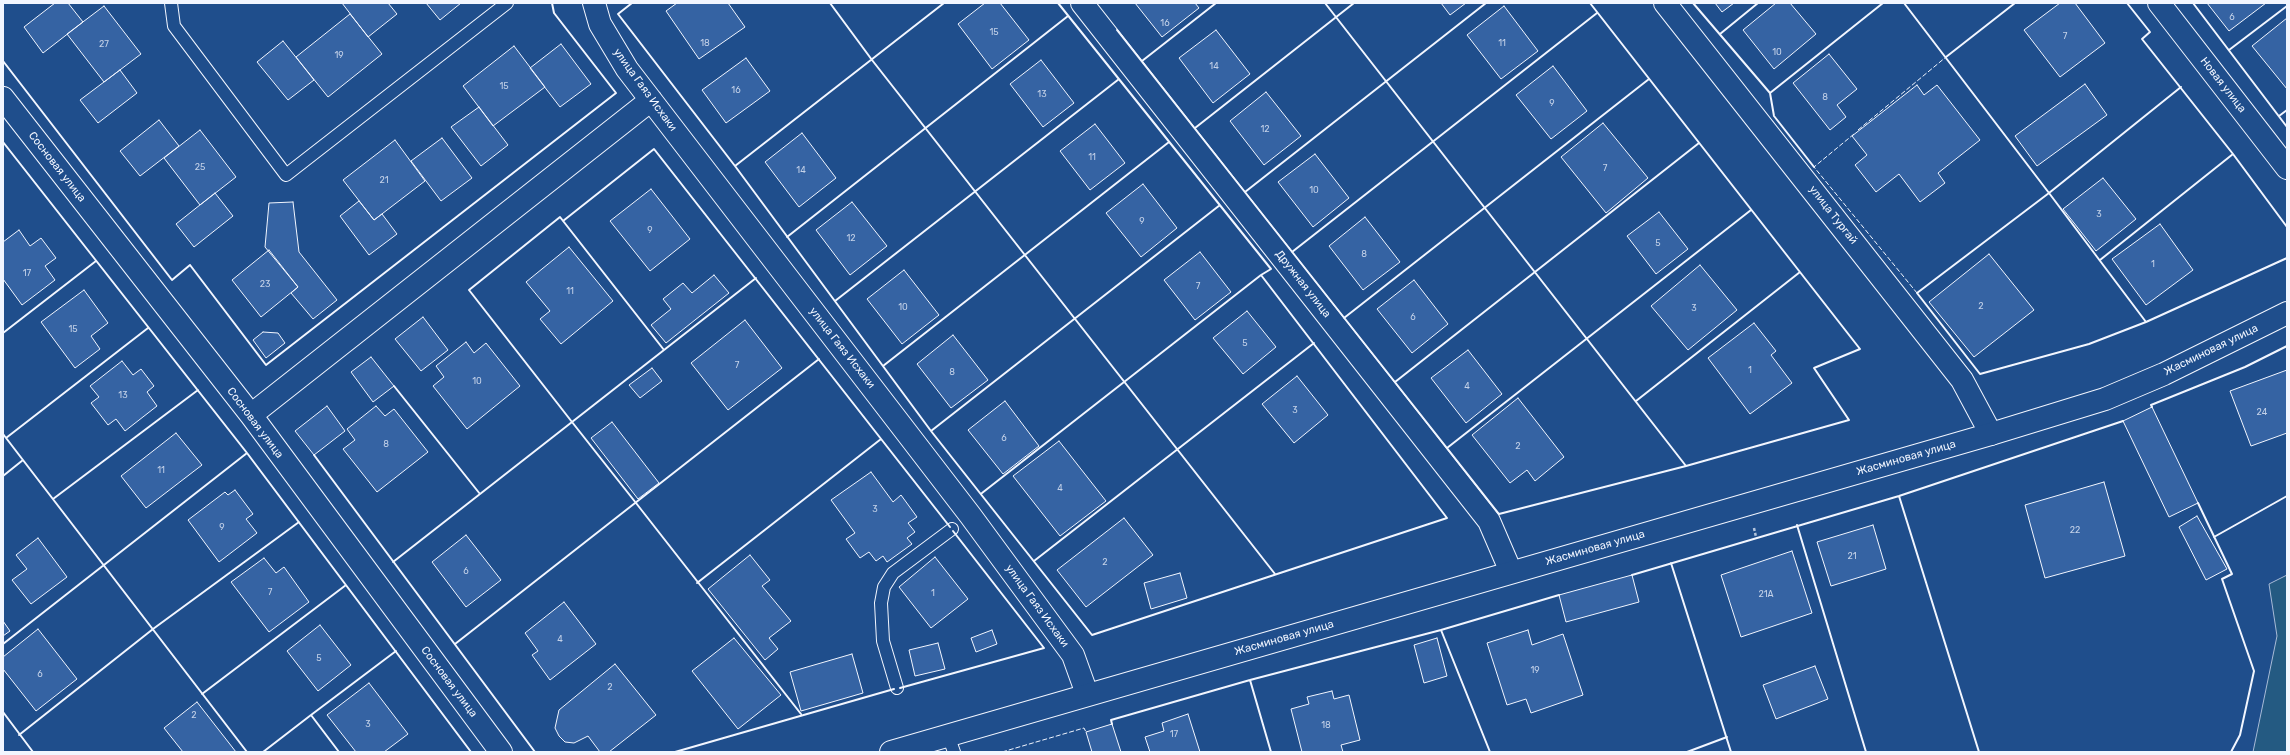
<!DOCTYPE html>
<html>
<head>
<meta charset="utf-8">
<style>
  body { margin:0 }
  #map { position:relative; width:2290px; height:755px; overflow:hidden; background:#1f4e8c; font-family:Rubik,sans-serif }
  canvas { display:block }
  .frame { position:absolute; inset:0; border:4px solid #f2f6ff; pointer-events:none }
</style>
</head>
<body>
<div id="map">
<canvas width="2290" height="755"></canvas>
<div class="frame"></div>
</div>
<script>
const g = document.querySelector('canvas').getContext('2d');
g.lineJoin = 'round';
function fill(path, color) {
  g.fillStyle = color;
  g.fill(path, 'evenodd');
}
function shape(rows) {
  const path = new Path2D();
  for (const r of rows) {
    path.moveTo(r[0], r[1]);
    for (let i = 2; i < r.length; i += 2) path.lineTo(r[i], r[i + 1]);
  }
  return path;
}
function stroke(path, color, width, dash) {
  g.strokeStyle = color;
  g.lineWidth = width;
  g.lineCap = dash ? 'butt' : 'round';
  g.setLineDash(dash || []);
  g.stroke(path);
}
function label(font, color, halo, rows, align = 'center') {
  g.font = font + ' Rubik,sans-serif';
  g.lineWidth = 3;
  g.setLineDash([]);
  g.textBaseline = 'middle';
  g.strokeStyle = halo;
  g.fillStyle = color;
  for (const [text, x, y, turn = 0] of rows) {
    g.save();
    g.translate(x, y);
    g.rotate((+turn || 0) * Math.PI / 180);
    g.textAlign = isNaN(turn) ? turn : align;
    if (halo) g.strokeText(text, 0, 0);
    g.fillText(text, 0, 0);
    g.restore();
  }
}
const green = shape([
  [2287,575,2287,752,2253,752,2277,636,2269,584,2287,575]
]);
const building = shape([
  [55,3,68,3,83,22,43,53,24,27,55,3],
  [342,3,388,3,397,14,368,37,342,3],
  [426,3,461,3,440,20,426,3],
  [677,3,728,3,745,27,699,59,666,11,677,3],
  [985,3,1000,3,1029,40,992,69,958,24,985,3],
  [1135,3,1195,3,1199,8,1162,37,1135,3],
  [1441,3,1466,3,1450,15,1441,3],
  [1715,3,1734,3,1722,12,1715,3],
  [1776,3,1790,3,1816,34,1774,69,1743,30,1776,3],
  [2060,3,2075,3,2105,43,2060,77,2024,30,2060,3],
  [2207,3,2266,3,2229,31,2207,3],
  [104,6,141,54,104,82,67,34,104,6],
  [1504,6,1538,51,1501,79,1467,35,1504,6],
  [350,14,382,54,328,97,296,57,350,14],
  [2287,18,2287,89,2252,46,2287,18],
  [1216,30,1250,74,1213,103,1179,58,1216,30],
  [283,41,314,80,288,100,257,62,283,41],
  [561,44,591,84,560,107,530,68,561,44],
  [514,46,545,87,493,126,463,86,514,46],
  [1829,54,1857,89,1837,105,1846,117,1830,130,1793,83,1829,54],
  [746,58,770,91,726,123,702,90,746,58],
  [1041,60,1074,103,1043,127,1010,84,1041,60],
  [1553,66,1587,111,1551,139,1516,95,1553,66],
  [120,70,137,93,98,123,80,100,120,70],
  [2085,84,2107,115,2037,166,2015,136,2085,84],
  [1917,85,1924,95,1937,85,1980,140,1938,173,1945,183,1920,202,1899,174,1876,192,1855,165,1867,155,1852,136,1917,85],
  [1266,92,1301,136,1264,165,1230,121,1266,92],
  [479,107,508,145,481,166,451,127,479,107],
  [159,120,179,146,140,176,120,151,159,120],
  [1603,123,1648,178,1606,213,1561,157,1603,123],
  [1095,124,1125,163,1090,190,1060,151,1095,124],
  [200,130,236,177,200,205,164,158,200,130],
  [802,133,836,178,799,207,765,162,802,133],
  [442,138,472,178,441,201,411,161,442,138],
  [395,140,425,181,374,220,343,180,395,140],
  [1315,154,1349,198,1313,227,1278,182,1315,154],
  [2103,178,2136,219,2096,251,2063,209,2103,178],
  [1143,184,1177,228,1141,257,1106,213,1143,184],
  [651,189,690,239,650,271,610,221,651,189],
  [215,193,233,216,194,247,176,224,215,193],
  [359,201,374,220,382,214,397,234,369,255,340,216,359,201],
  [293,202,299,252,337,300,313,319,291,293,298,287,265,247,269,203,293,202],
  [852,202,887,246,850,275,816,230,852,202],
  [1659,212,1688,249,1656,274,1627,236,1659,212],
  [1365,217,1400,262,1363,290,1329,246,1365,217],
  [2160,224,2193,270,2146,305,2112,259,2160,224],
  [19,230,30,246,41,238,56,258,45,266,55,280,22,305,3,279,3,242,19,230],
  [569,247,613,301,561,344,540,319,550,311,526,282,569,247],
  [269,250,298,287,261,317,232,280,269,250],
  [1200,252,1231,292,1195,320,1164,280,1200,252],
  [1989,254,2034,310,1974,357,1929,302,1989,254],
  [1700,265,1737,310,1688,350,1651,306,1700,265],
  [904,270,939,315,902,344,867,299,904,270],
  [714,275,729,293,666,343,651,325,671,309,663,299,683,283,692,293,714,275],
  [1414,280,1448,324,1412,353,1377,309,1414,280],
  [84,290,108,323,91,336,100,349,75,368,41,322,84,290],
  [1247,311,1276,347,1243,374,1213,338,1247,311],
  [423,317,448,350,421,371,395,339,423,317],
  [745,320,782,368,728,410,691,363,745,320],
  [1754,323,1776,351,1771,355,1792,383,1750,414,1708,358,1754,323],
  [263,332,278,333,285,343,266,358,253,340,263,332],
  [953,335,988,380,951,408,917,364,953,335],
  [466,342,474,353,486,343,520,386,467,429,433,386,444,377,436,366,466,342],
  [1468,350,1502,394,1466,423,1431,378,1468,350],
  [371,357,394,386,373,402,351,372,371,357],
  [122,361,133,375,141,369,154,386,147,392,157,406,125,431,116,419,108,425,91,403,99,397,90,386,122,361],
  [652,368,662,381,640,398,629,385,652,368],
  [2287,370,2287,433,2251,446,2230,391,2287,370],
  [1297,376,1328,415,1294,443,1262,404,1297,376],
  [1518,398,1564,457,1535,481,1527,470,1510,483,1472,435,1518,398],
  [1005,401,1039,446,1003,474,968,430,1005,401],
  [327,406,345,431,314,455,295,431,327,406],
  [376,406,385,416,394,409,428,452,377,492,343,449,355,440,347,429,376,406],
  [2152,407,2198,503,2169,517,2123,421,2152,407],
  [612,422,659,483,638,499,591,438,612,422],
  [176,433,202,465,146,508,121,476,176,433],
  [1059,441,1106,501,1060,536,1013,476,1059,441],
  [871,472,893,502,901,495,917,517,908,523,915,532,907,538,912,544,887,562,883,556,876,561,869,552,860,558,846,539,855,533,831,500,871,472],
  [2104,482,2125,556,2045,578,2025,505,2104,482],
  [235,490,253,514,246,519,257,533,219,562,188,520,225,492,228,495,235,490],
  [2197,516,2227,569,2206,580,2179,527,2197,516],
  [1124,518,1153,555,1086,607,1057,570,1124,518],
  [1873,525,1886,569,1831,586,1817,542,1873,525],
  [466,535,501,580,466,607,432,562,466,535],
  [38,538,67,577,31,604,12,580,27,569,16,555,38,538],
  [1792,551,1812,613,1741,637,1721,575,1792,551],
  [750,555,770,580,762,586,791,621,769,638,778,649,765,660,708,589,750,555],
  [935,557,968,599,931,628,899,587,935,557],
  [264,558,276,573,284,567,309,602,269,632,231,582,264,558],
  [1180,573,1187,598,1151,609,1144,583,1180,573],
  [1632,575,1639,602,1566,622,1559,595,1632,575],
  [564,602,596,644,550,680,532,655,538,651,525,633,564,602],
  [3,621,10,631,3,636,3,621],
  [320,625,351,665,318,691,287,651,320,625],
  [38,629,77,679,36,711,3,669,3,657,38,629],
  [992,630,997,644,976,652,971,638,992,630],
  [1528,630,1532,645,1563,634,1583,695,1531,713,1526,699,1507,705,1487,643,1528,630],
  [734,638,781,695,738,729,692,671,734,638],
  [1437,638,1447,676,1424,683,1414,645,1437,638],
  [938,643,945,669,915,676,909,650,938,643],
  [852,654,863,693,801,711,790,672,852,654],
  [615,664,656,715,609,752,600,752,588,736,574,743,565,742,559,736,555,728,559,710,615,664],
  [1815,666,1828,699,1776,719,1763,685,1815,666],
  [369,683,408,734,384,752,356,752,327,715,369,683],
  [1332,691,1334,699,1349,695,1360,740,1341,745,1343,752,1302,752,1291,709,1309,704,1307,697,1332,691],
  [197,702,236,752,183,752,164,728,197,702],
  [1188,714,1200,752,1150,752,1145,737,1164,731,1162,723,1188,714],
  [1112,724,1121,752,1092,752,1086,732,1112,724]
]);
const path = shape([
  [1754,528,1756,537]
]);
const service = shape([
  [171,3,174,26,286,175,507,3],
  [897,688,883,641,881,603,884,587,893,573,952,529],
  [948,735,954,752]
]);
const minor = shape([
  [594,3,600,24,627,69,970,515,1073,655,1087,694],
  [1082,3,1489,521,1511,572],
  [1665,3,1962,380,1991,434],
  [2159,3,2287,168],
  [3,98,251,415,501,752],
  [251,415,651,100]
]);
const tertiary = shape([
  [891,752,1991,434,2105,399,2164,374,2287,313]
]);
const fence = shape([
  [1858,130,1946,57],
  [1854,134,1814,167,1917,293],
  [1002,752,1084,728,1086,732]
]);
const wall = shape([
  [632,3,618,14,735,166,931,431,1092,635,1447,518,1261,275,1271,269,1058,3],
  [830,3,872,60,1275,574],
  [1325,3,1686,466],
  [1693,3,1770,93,1774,116,1814,167],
  [1904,3,2049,193,2181,87],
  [2127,3,2150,32,2142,39,2233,154,2287,227],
  [2193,3,2287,127],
  [1117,30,1499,514,1686,466,1849,420,1814,368,1860,349,1590,3],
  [1720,34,1758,3],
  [2229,50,2287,6],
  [1946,57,2015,3],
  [3,61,172,280,190,265,266,365,616,93,554,13,552,3],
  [1142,61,1216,3],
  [1770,93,1883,3],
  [2279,116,2287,110],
  [1195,128,1354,3],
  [3,142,247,453,471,752],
  [735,166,944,3],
  [1245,192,1486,3],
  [563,221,654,149,950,527],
  [787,237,1068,16],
  [1292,252,1597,13],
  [2100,260,2233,154],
  [835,301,1119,79],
  [1344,318,1649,79],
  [2146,322,2049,193,1917,293,1980,374,2089,344,2146,322,2287,258],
  [3,333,96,261],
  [664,350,756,278],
  [883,366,1169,142],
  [1395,382,1699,143],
  [394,386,480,494],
  [1636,401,1800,272],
  [2152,407,2151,405,2245,367,2287,346],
  [931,431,1220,205],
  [3,434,247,752],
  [6,438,148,328],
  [1447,448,1751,210],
  [314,455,535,752],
  [3,476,23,460],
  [982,493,1261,275],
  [1899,496,1979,752],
  [53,499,198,390],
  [2198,503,2232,574,2222,579,2254,671,2240,735,2231,752],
  [1797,525,1866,752],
  [2214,537,2287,496],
  [1034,561,1314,343],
  [393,562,480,494,664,350,560,217,469,290,572,422,636,503,801,714],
  [1671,563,1731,752],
  [1632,575,1899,496,2123,421],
  [697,583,881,439],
  [1441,630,1490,752],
  [3,644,247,453],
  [455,644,819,359],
  [900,688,1044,648,953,531],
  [202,694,346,585],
  [3,712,33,752],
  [311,715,396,651],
  [1112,724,1111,720,1250,680],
  [19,735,153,629,299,522],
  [263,752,311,715,339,752],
  [675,752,894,689],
  [1271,752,1250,680,1441,630,1559,595],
  [1687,752,1727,737]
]);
const numberNames = [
  ["6",2232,17],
  ["16",1165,23],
  ["15",994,32],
  ["7",2065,36],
  ["18",705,43],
  ["11",1502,43],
  ["27",104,44],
  ["10",1777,52],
  ["19",339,55],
  ["14",1214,66],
  ["15",504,86],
  ["16",736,90],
  ["13",1042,94],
  ["8",1825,97],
  ["9",1552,103],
  ["12",1265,129],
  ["11",1092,157],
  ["25",200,167],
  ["7",1605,168],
  ["14",801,170],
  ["21",384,180],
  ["10",1314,190],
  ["3",2099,214],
  ["9",1142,221],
  ["9",650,230],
  ["12",851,238],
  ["5",1658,243],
  ["8",1364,254],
  ["1",2153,264],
  ["17",27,273],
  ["23",265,284],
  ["7",1198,286],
  ["11",570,291],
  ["2",1981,306],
  ["10",903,307],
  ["3",1694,308],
  ["6",1413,317],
  ["15",73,329],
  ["5",1245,343],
  ["7",737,365],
  ["1",1750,370],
  ["8",952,372],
  ["10",477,381],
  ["4",1467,386],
  ["13",123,395],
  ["3",1295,410],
  ["24",2262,412],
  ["6",1004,438],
  ["8",386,444],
  ["2",1518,446],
  ["11",161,470],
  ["4",1060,488],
  ["3",875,509],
  ["9",222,527],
  ["22",2075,530],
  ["21",1852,556],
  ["2",1105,562],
  ["6",466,571],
  ["7",270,592],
  ["1",933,593],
  ["21А",1766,594],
  ["4",560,639],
  ["5",319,658],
  ["19",1535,670],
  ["6",40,674],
  ["2",610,687],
  ["2",194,715],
  ["3",368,724],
  ["18",1326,725],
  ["17",1174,734]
];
const streetNames = [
  ["Новая улица",2223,85,52],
  ["улица Гаяз Исхаки",645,90,54],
  ["Сосновая улица",57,167,52],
  ["улица Тургай",1833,215,52],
  ["Дружная улица",1303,284,52],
  ["улица Гаяз Исхаки",842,348,52],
  ["Жасминовая улица",2211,350,-26],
  ["Сосновая улица",255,423,53],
  ["Жасминовая улица",1906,458,-16],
  ["Жасминовая улица",1595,548,-16],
  ["улица Гаяз Исхаки",1037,606,54],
  ["Жасминовая улица",1284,638,-16],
  ["Сосновая улица",449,682,53]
];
fill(green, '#245a82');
stroke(green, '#a8bbd7', 1);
fill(building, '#3563a3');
stroke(building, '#f2f6ff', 1);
stroke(service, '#f2f6ff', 14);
stroke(minor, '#f2f6ff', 24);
stroke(tertiary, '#f2f6ff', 24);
stroke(path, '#b3c4dc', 2.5, [3, 2]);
stroke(service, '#1f4e8c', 12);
stroke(minor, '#1f4e8c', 22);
stroke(tertiary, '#1f4e8c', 22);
stroke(fence, '#f2f6ff', 1, [5, 2]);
stroke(wall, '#f2f6ff', 2);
label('9px', '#c3d1e8', null, numberNames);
label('11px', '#f2f6ff', '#1f4e8c', streetNames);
</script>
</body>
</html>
